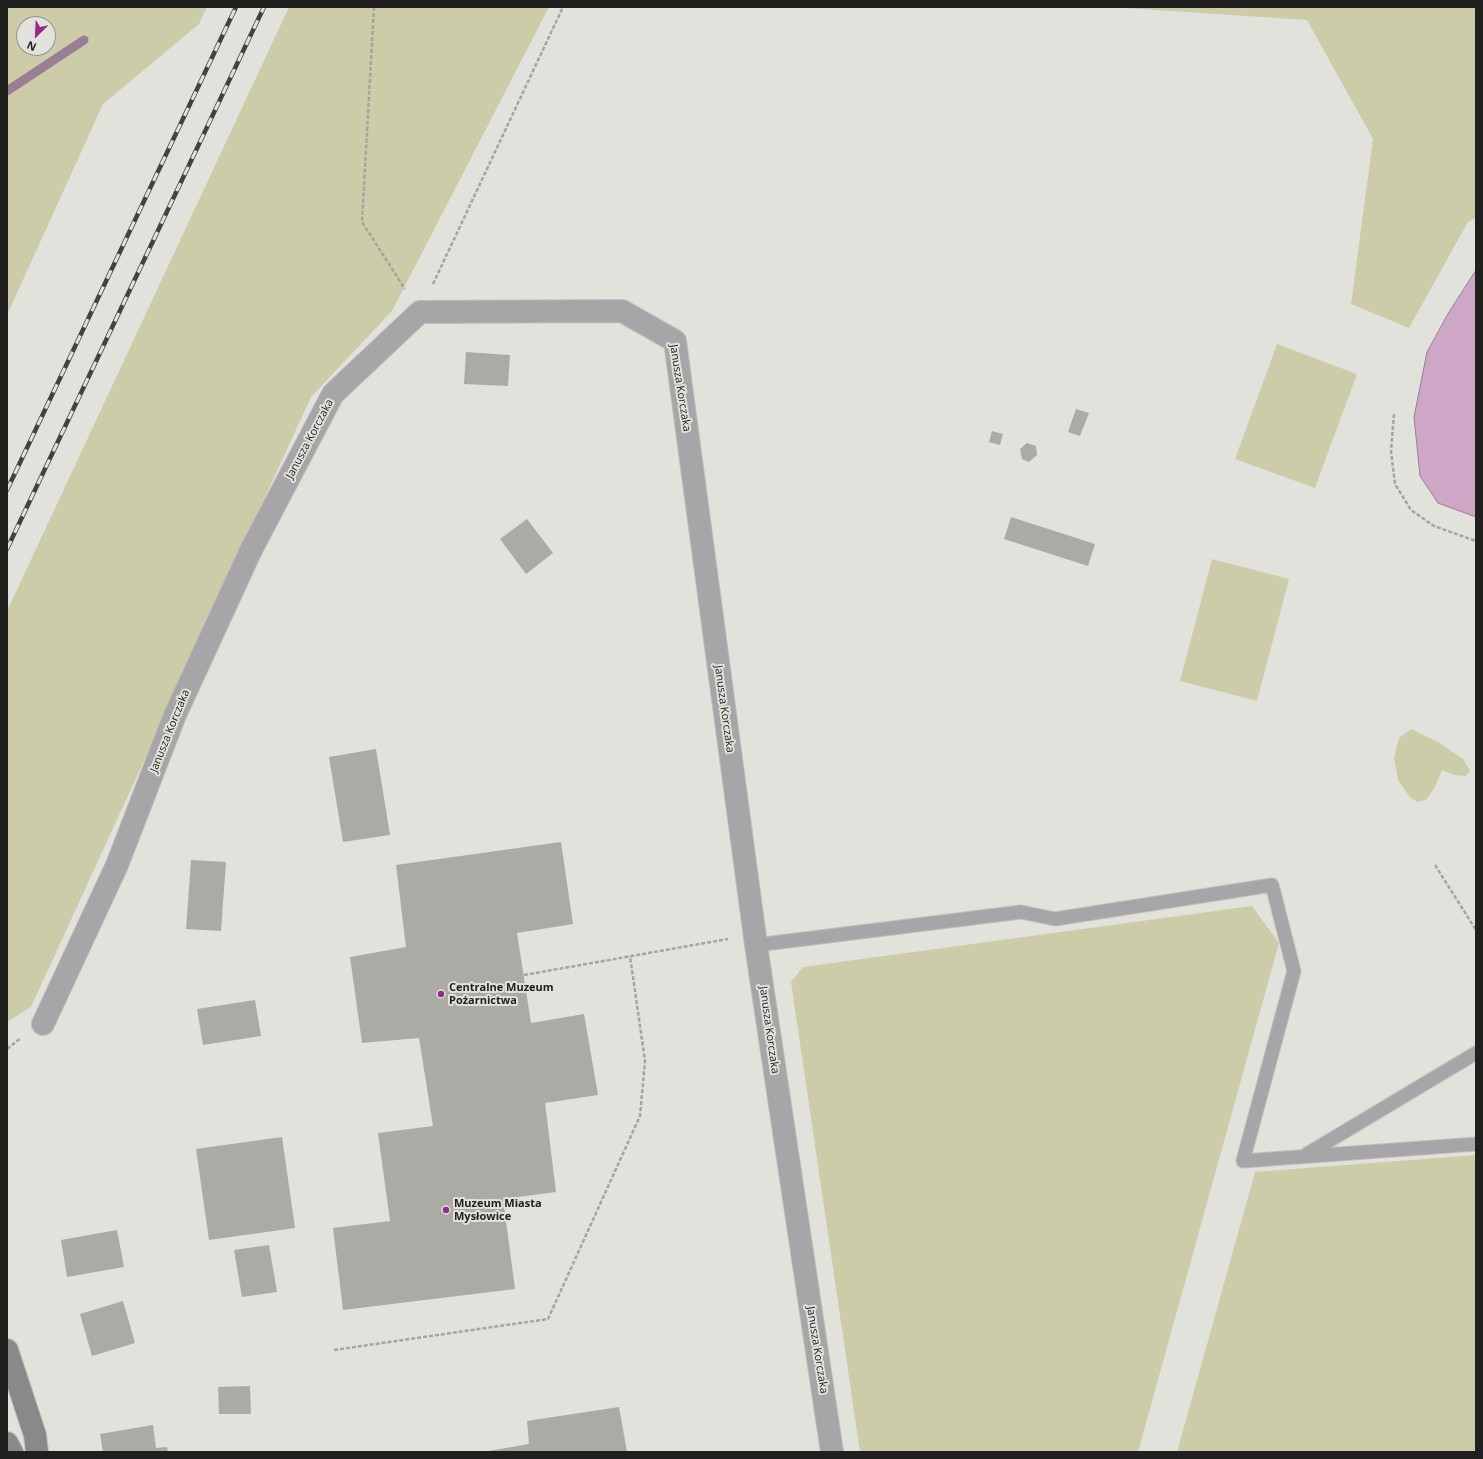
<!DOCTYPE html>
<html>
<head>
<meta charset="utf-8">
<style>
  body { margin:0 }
  #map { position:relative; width:1483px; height:1459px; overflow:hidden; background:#e2e2dc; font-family:"Open Sans",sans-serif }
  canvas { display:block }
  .frame { position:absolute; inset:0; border:8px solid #20201e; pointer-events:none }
  .north { position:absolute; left:16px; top:16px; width:40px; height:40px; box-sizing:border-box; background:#e2e2dc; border:1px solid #949490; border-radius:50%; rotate:204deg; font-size:11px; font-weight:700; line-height:16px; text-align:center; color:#20201e }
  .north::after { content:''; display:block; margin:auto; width:14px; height:18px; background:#972989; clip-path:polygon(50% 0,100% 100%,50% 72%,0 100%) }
</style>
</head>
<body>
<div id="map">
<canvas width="1483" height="1459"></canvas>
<div class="frame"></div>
<div class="north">N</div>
</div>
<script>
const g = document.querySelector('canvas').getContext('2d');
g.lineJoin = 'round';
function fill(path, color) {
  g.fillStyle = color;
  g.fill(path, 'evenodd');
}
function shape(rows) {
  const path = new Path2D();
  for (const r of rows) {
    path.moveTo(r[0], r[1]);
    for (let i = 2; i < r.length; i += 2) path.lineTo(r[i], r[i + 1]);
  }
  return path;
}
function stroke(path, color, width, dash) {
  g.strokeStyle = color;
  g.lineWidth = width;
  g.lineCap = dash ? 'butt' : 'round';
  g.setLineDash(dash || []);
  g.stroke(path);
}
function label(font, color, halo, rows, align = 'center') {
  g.font = font + ' "Open Sans",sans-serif';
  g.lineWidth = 4;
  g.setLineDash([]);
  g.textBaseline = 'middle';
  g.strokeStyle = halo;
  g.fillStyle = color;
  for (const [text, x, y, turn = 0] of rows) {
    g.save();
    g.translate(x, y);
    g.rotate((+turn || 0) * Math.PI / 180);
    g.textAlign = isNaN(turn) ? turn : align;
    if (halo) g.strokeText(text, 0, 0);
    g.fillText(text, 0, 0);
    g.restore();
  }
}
const green = shape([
  [7,7,207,7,199,24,103,104,7,315],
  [24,24,48,24,48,48,24,48],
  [289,7,549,7,392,311,311,397,31,1007,7,1022,7,611],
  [1109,7,1476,7,1476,218,1468,222,1409,328,1351,304,1373,139,1307,20],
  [1277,344,1357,374,1315,488,1235,459],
  [1212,559,1289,579,1257,701,1180,681],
  [1411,729,1440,743,1463,759,1470,771,1465,776,1454,775,1442,770,1435,787,1426,800,1417,802,1409,796,1398,780,1394,758,1399,738],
  [1252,906,1279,943,1138,1452,860,1452,791,982,803,967],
  [1476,1155,1476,1452,1177,1452,1255,1172]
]);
const water = shape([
  [1476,270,1476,517,1438,503,1420,476,1414,417,1427,352,1449,312,1476,270]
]);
const stream = shape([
  [7,91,84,40]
]);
const building = shape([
  [466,352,510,355,508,386,464,384],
  [1076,409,1089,413,1080,436,1068,432],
  [992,431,1003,434,1000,445,989,442],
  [1027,443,1036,446,1037,455,1029,462,1022,459,1020,449],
  [1011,517,1095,544,1088,566,1004,539],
  [527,519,553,553,526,574,500,539],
  [376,749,390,835,343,842,329,757],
  [561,842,573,924,517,933,531,1023,584,1014,598,1095,545,1103,556,1192,503,1199,515,1289,343,1310,333,1228,390,1221,378,1133,433,1126,419,1038,362,1043,350,957,406,947,396,865],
  [191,860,226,862,221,931,186,929],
  [255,1000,261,1036,203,1045,197,1009],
  [282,1137,295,1228,209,1240,196,1149],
  [117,1230,124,1267,67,1277,61,1240],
  [269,1245,277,1292,242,1297,234,1250],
  [123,1301,135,1343,92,1356,80,1314],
  [250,1386,251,1414,219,1414,218,1387],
  [619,1407,627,1452,483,1452,529,1444,527,1421],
  [153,1425,156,1448,167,1447,168,1452,103,1452,100,1434]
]);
const path = shape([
  [374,7,362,222,405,289],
  [433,284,563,7],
  [1394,414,1391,451,1395,484,1411,510,1434,526,1476,541],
  [1435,865,1476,930],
  [524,975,728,939],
  [7,1049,21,1038],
  [334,1350,548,1319,640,1116,645,1061,630,956]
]);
const service = shape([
  [756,945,1021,912,1055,919,1272,885,1294,971,1243,1161,1476,1144],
  [1307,1154,1476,1053]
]);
const minor = shape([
  [43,1024,117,865,175,715,251,550,333,394,420,312,622,311,675,341,756,945,832,1452]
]);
const secondary = shape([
  [7,1350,35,1435,37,1452],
  [7,1443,12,1452]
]);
const rail = shape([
  [7,490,236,7],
  [7,549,264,7]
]);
const markers = [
  [441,994,4,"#972989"],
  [446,1210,4,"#972989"]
];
const streetNames = [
  ["Janusza Korczaka",680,388,81],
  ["Janusza Korczaka",310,439,-62],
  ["Janusza Korczaka",724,709,82],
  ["Janusza Korczaka",170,731,-68],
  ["Janusza Korczaka",769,1030,82],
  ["Janusza Korczaka",817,1350,81]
];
const poiNames = [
  ["Centralne Muzeum",449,988],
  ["Pożarnictwa",449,1001],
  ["Muzeum Miasta",454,1204],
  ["Mysłowice",454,1217]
];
fill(green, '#cdcca9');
fill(water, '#cea7c6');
stroke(water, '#9a7e94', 1);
stroke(stream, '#9a7e94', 9);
fill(building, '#ababa6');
stroke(service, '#bfbfba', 15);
stroke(minor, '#bfbfba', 24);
stroke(secondary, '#bfbfba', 24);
stroke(path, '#a5a5a0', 2.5, [4, 2]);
stroke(service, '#a7a5a7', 13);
stroke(minor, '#a7a5a7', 22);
stroke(secondary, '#8b888a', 22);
stroke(rail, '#42423f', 4.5);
stroke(rail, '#e2e2dc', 3, [9]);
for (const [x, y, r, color] of markers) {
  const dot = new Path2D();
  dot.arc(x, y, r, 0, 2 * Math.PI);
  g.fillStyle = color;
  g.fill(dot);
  stroke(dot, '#e2e2dc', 1.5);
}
label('11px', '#20201e', '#e2e2dc', streetNames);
label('bold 11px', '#20201e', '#e2e2dc', poiNames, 'left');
</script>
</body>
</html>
